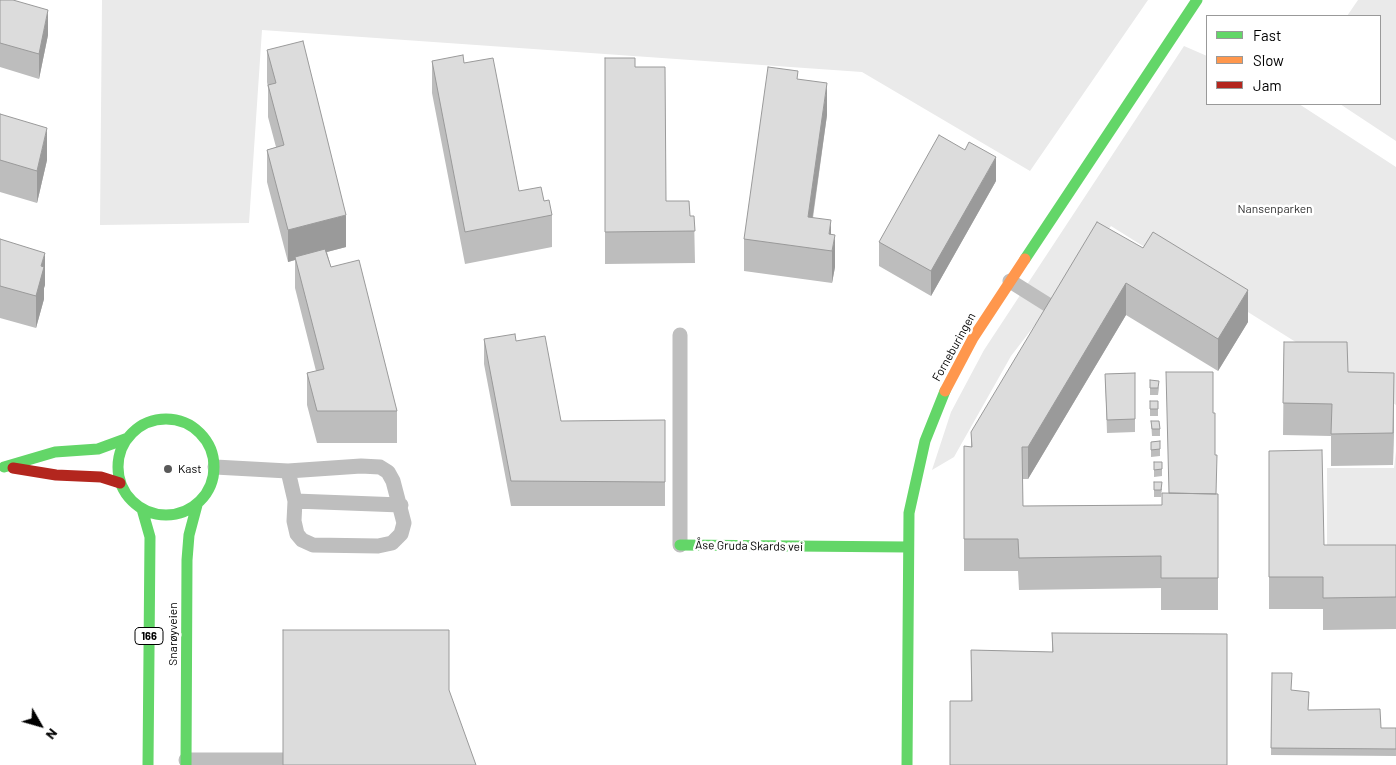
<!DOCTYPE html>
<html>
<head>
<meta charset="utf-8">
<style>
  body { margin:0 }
  #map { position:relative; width:1396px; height:765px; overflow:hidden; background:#fff; font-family:Barlow,sans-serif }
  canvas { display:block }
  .legend { position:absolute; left:1206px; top:15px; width:175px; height:90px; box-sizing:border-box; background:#fff; border:1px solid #999; margin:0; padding:6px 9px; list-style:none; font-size:15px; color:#000 }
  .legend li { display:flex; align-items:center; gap:10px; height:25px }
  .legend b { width:25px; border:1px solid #999 }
  .north { position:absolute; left:15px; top:700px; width:50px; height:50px; -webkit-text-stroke:4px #fff; paint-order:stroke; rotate:128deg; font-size:14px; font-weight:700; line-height:20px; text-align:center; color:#000 }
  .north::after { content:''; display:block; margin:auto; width:18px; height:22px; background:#000; clip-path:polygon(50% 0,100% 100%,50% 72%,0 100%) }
</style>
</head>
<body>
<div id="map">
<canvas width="1396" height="765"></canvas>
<ul class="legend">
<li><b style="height:6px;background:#63d668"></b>Fast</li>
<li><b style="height:6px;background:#ff974d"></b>Slow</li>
<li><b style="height:6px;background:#b3261e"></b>Jam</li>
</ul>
<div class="north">N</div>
</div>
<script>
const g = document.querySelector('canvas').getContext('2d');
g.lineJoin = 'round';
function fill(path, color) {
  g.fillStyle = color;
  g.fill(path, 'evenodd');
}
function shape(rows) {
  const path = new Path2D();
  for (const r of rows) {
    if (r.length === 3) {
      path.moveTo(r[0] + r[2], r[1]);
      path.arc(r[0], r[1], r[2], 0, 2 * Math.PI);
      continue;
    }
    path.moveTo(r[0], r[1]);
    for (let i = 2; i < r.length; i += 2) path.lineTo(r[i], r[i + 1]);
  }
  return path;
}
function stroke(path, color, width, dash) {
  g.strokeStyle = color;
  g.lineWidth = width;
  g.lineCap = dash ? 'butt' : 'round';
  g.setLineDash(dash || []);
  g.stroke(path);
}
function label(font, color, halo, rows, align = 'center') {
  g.font = font + ' Barlow,sans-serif';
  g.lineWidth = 5;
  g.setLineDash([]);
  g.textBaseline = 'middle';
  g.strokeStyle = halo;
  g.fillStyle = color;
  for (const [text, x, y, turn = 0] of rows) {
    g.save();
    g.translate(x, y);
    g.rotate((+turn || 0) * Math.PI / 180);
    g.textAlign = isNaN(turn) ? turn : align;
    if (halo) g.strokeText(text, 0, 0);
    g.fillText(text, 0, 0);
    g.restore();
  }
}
const green = shape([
  [102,0,1148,0,1030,171,862,72,262,30,249,223,100,225],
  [1358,0,1396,0,1396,141,1340,104,1380,104,1380,16,1347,16],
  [1184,46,1207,56,1207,104,1299,104,1396,167,1396,405,1111,226,1011,356,954,457,932,470,951,412,984,350],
  [1396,451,1396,574,1327,574,1327,468,1394,468]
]);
const lane = shape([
  [1010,281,1061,313],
  [215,467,288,471,361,466,380,467,388,472,393,481,404,523,401,534,392,543,378,546,313,545,302,540,297,534,294,521,295,501,288,471],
  [295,501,401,505],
  [680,545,680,335],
  [186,760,283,760]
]);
const fast = shape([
  [1025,259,1197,0],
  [166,467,48],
  [4,467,55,452,98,449,128,438],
  [142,509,150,537,148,765],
  [680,545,907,547],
  [186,765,187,560,189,535,197,505],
  [907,765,909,513,925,441,945,391]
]);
const slow = shape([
  [945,391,973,338,1025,259]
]);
const jam = shape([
  [13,468,56,475,101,477,120,483]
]);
const wall = shape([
  [0,0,48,35,39,79,0,67],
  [267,50,346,247,327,252,331,267,397,411,397,443,317,443,307,405,307,373,316,371,295,288,295,260,288,262,267,182,267,150,276,147,268,117,268,88,267,82],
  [605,58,635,67,666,201,690,216,694,216,695,263,605,264],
  [432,61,464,63,519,191,544,201,552,215,552,247,465,264,432,93],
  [798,79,827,115,813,218,831,235,835,267,832,283,744,271,744,239],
  [0,114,47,160,37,203,0,192],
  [996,181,931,296,879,266,879,242],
  [0,240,45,285,44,288,44,299,36,328,0,318],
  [1143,248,1248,322,1218,371,1126,315,1028,479,1022,479,1023,506,1162,505,1213,413,1216,494,1218,494,1218,610,1161,610,1161,588,1019,590,1018,571,964,571,964,446,971,447,971,432],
  [484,339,516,341,561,421,665,420,665,506,511,506,484,364],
  [1284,342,1348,372,1394,405,1393,465,1331,466,1331,436,1283,435],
  [1135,373,1135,432,1107,433,1105,374],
  [1150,380,1159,388,1158,395,1150,395],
  [1150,401,1158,401,1158,416,1150,416],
  [1151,421,1160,429,1160,436,1152,436],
  [1160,441,1160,456,1151,457,1151,442],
  [1269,451,1324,545,1396,545,1396,629,1323,630,1323,609,1269,609],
  [1154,462,1162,462,1162,476,1154,477],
  [1154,482,1162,489,1161,497,1154,497],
  [1052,633,1227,634,971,701,971,650,1052,652],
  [1272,673,1291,690,1309,699,1308,710,1381,728,1396,728,1396,756,1271,755]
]);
const shadedWall = shape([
  [48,10,48,35,39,79,39,54],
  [827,83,827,115,808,249,808,217],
  [47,128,47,160,37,203,37,171],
  [996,157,996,181,931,296,931,271],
  [346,215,346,247,296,260,295,257,295,260,288,262,288,230],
  [831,220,831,251,829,234],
  [835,235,835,267,832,283,832,251],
  [45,253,45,285,44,288,44,299,36,328,36,296,41,266],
  [1126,283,1126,315,1028,479,1028,447],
  [1248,290,1248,322,1218,371,1218,339],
  [1394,373,1394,405,1393,465,1393,433]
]);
const building = shape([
  [0,0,13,0,48,10,39,54,0,43,0,0],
  [303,41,346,215,288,230,267,150,284,145,268,85,276,83,267,50,303,41],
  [463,55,464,63,493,58,519,191,541,187,544,201,549,200,552,215,465,232,432,61,463,55],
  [605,58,635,58,635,67,665,67,666,201,689,201,690,216,694,216,695,231,605,232,605,58],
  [768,67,798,71,797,79,827,83,808,217,831,220,829,234,835,235,832,251,744,239,768,67],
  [0,114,47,128,37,171,0,160,0,114],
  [939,135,965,150,969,142,996,157,931,271,879,242,939,135],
  [1097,222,1143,248,1153,232,1248,290,1218,339,1126,283,1028,447,1022,447,1023,506,1162,505,1162,493,1218,494,1218,578,1161,578,1161,556,1019,558,1018,539,964,539,964,446,972,447,971,432,1097,222],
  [0,239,45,253,41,266,44,267,36,296,0,286,0,239],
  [325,249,331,267,359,260,397,411,317,411,307,373,324,369,295,257,325,249],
  [515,334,516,341,545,336,561,421,665,420,665,482,511,481,484,339,515,334],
  [1284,342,1347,342,1348,372,1394,373,1393,433,1331,434,1332,404,1283,403,1284,342],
  [1166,372,1213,372,1213,413,1215,413,1215,455,1217,455,1216,494,1169,493,1166,372],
  [1135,373,1135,419,1107,420,1105,374,1135,373],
  [1150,380,1159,381,1158,388,1150,388,1150,380],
  [1150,401,1158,401,1158,409,1150,409,1150,401],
  [1151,421,1159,421,1160,429,1152,429,1151,421],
  [1160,441,1160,449,1151,450,1151,442,1160,441],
  [1322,450,1324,545,1396,545,1396,597,1323,598,1323,577,1269,577,1269,451,1322,450],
  [1154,462,1162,462,1162,469,1154,470,1154,462],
  [1154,482,1162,482,1161,490,1154,490,1154,482],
  [283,630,449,630,449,690,476,765,283,765,283,630],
  [1052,633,1227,634,1227,765,950,765,950,701,972,701,971,650,1053,652,1052,633],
  [1272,673,1292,673,1291,690,1309,692,1308,710,1380,709,1381,728,1396,728,1396,749,1271,748,1272,673]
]);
const markers = [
  [168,469,5,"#595959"]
];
const shields = [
  [149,636,28]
];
const shieldNames = [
  ["166",149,636]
];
const parkNames = [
  ["Nansenparken",1275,209]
];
const streetNames = [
  ["Forneburingen",954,347,-61],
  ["Åse Gruda Skards vei",749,546,1],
  ["Snarøyveien",173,634,-90]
];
const poiNames = [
  ["Kast",178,469]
];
fill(green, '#eaeaea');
stroke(lane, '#bebebe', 15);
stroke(fast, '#63d668', 11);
stroke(slow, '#ff974d', 11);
stroke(jam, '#b3261e', 11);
fill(wall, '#bdbdbd');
fill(shadedWall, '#9a9a9a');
fill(building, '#dcdcdc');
stroke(building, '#9a9a9a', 1);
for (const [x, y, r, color] of markers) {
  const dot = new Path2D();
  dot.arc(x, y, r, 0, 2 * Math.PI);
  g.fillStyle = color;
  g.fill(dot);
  stroke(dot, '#fff', 2);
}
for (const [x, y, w] of shields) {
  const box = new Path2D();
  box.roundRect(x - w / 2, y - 8.5, w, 17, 4);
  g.fillStyle = '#fff';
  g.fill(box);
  stroke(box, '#000', 1);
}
label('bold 11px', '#000', null, shieldNames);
label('12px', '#2f2f2f', '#fff', parkNames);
label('12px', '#000', '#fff', streetNames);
label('12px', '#000', '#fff', poiNames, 'left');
</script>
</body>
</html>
